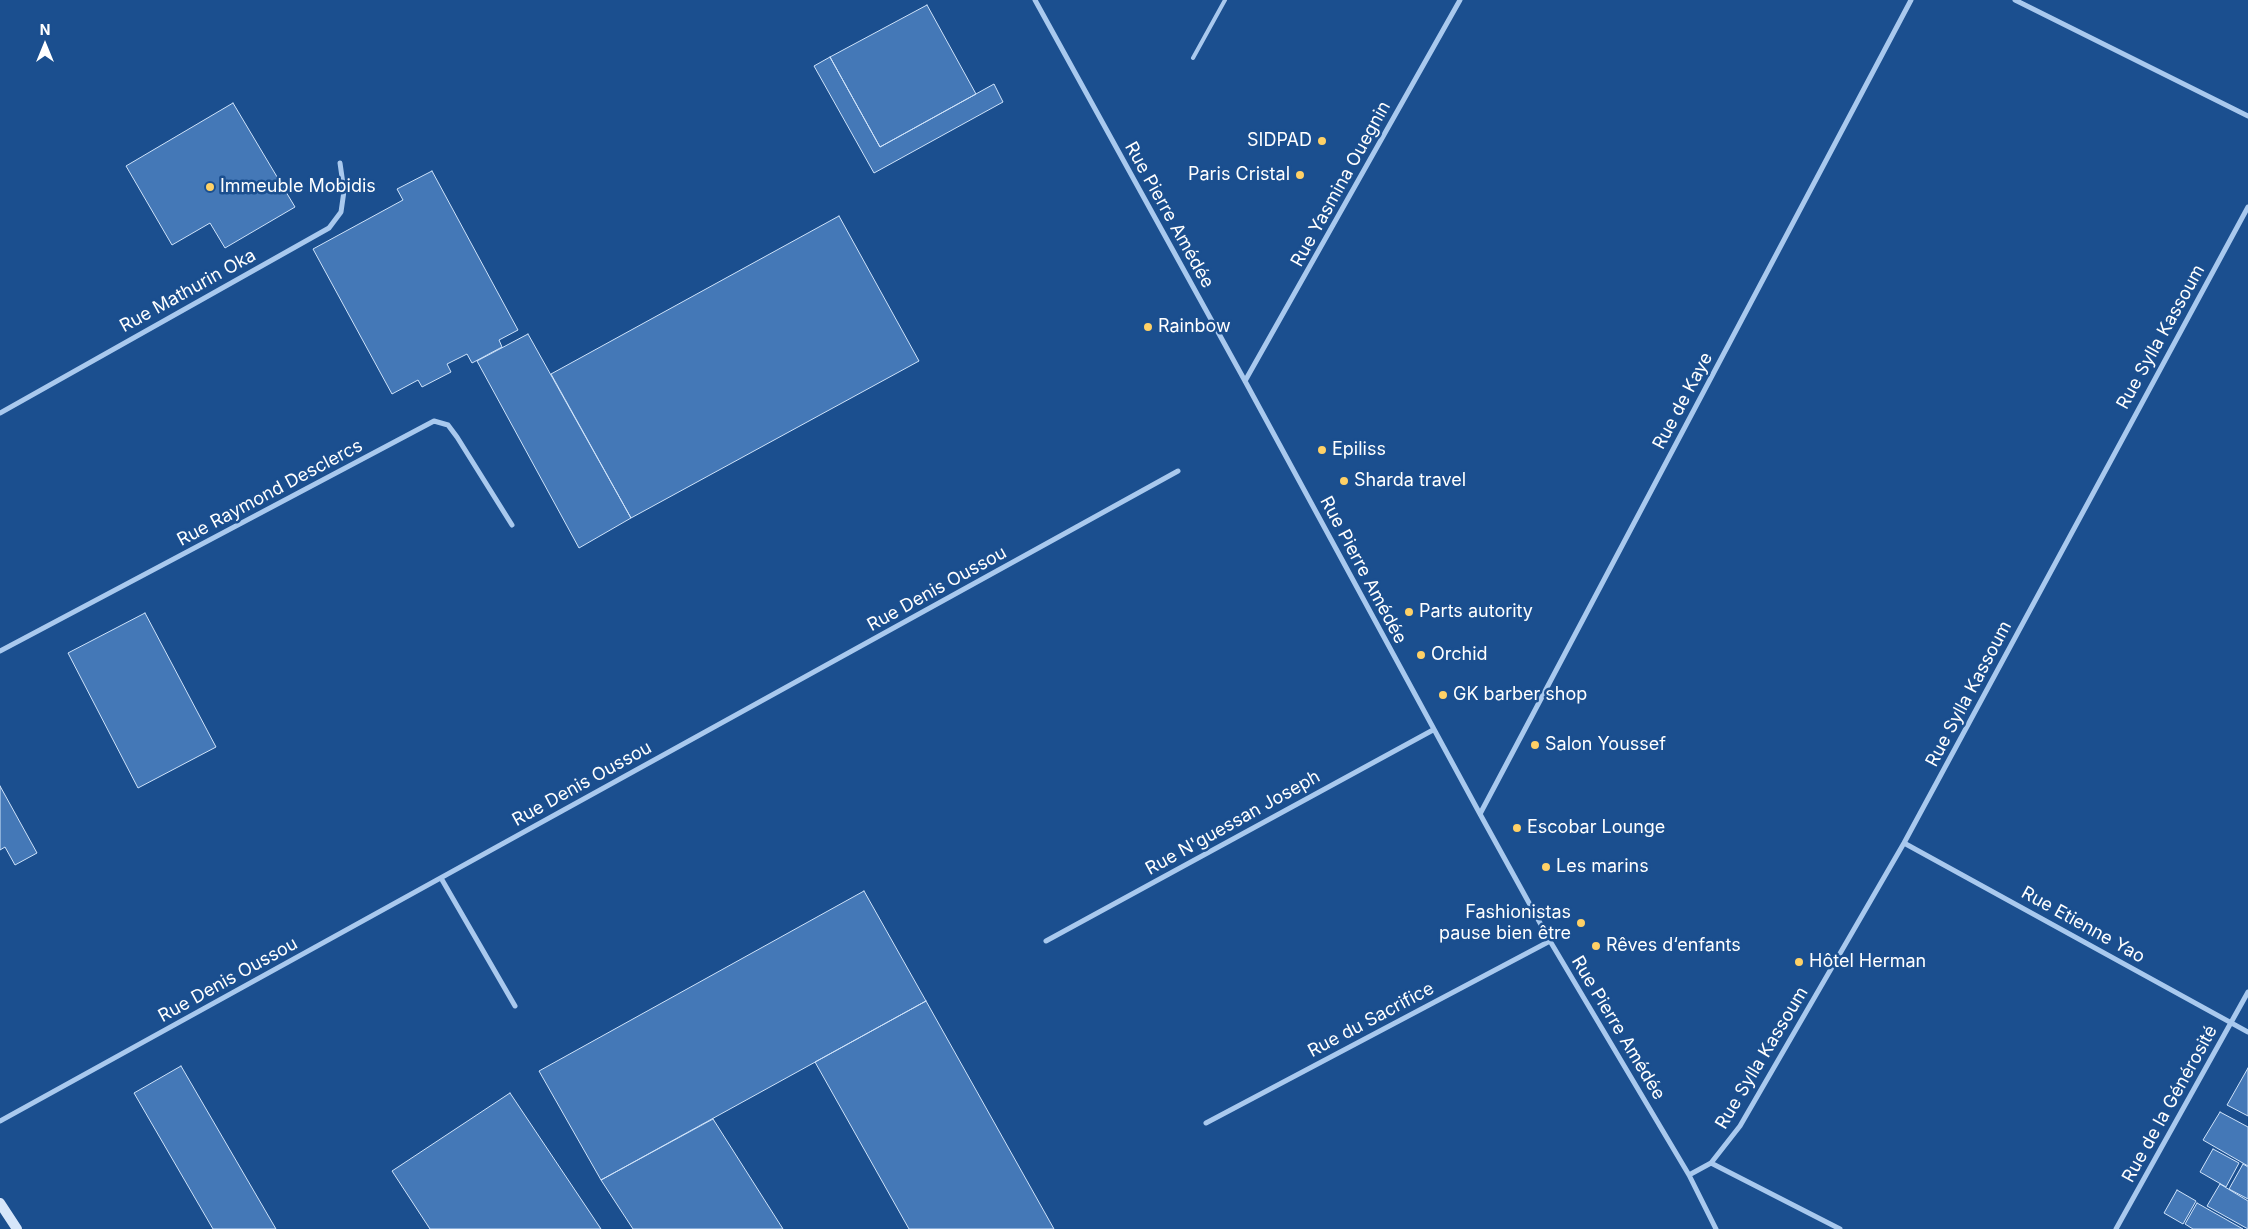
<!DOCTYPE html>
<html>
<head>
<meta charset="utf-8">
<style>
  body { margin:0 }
  #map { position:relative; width:2248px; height:1229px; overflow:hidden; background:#1b4f8f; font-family:Inter,sans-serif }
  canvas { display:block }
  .north { position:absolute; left:20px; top:20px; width:50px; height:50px; -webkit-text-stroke:4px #1b4f8f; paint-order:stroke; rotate:0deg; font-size:14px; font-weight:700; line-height:20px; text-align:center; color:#fff }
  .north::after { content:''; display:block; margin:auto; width:18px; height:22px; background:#fff; clip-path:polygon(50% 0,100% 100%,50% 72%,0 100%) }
</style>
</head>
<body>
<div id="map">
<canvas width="2248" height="1229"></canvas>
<div class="north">N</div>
</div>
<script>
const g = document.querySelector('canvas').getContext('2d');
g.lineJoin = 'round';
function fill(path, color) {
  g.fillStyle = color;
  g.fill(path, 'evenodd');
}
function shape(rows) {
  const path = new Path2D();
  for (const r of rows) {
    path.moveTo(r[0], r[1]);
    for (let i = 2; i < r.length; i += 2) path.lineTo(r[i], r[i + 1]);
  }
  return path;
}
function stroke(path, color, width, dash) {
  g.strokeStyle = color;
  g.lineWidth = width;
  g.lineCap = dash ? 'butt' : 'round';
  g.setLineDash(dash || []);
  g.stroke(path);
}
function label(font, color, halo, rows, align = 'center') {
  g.font = font + ' Inter,sans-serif';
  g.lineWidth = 5;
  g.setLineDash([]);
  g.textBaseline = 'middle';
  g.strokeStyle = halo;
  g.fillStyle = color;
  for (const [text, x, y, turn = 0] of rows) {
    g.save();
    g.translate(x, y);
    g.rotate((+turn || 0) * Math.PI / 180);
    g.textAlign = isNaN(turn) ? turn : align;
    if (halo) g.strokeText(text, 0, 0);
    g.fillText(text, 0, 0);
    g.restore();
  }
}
const building = shape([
  [927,5,976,94,880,147,830,57,927,5],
  [830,57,880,147,994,84,1003,102,874,173,814,66,830,57],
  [233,103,295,207,225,248,210,223,172,245,126,166,233,103],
  [432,171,518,330,499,340,502,347,472,363,467,354,447,364,451,372,422,387,418,380,392,394,313,249,403,200,397,189,432,171],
  [839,216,919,361,631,518,551,374,839,216],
  [528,334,631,518,579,548,477,361,528,334],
  [145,613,216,747,138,788,68,653,145,613],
  [0,786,37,853,15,865,5,847,0,850,0,786],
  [864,891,926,1001,601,1180,539,1071,864,891],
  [926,1001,1054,1229,909,1229,815,1062,926,1001],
  [181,1066,276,1229,213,1229,134,1093,181,1066],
  [2248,1068,2248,1116,2227,1105,2248,1068],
  [510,1093,601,1229,430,1229,392,1171,510,1093],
  [2220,1112,2248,1127,2248,1166,2203,1140,2220,1112],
  [713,1119,783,1229,633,1229,601,1180,713,1119],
  [2213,1149,2239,1163,2226,1187,2200,1172,2213,1149],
  [2243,1164,2248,1167,2248,1199,2229,1189,2243,1164],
  [2220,1184,2248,1201,2248,1229,2207,1206,2220,1184],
  [2177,1190,2196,1201,2183,1224,2164,1213,2177,1190],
  [2197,1203,2243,1229,2193,1229,2185,1224,2197,1203]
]);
const service = shape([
  [1193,58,1225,0]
]);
const minor = shape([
  [1035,0,1245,381,1480,814,1550,941,1689,1175,1716,1229],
  [2015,0,2248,116],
  [1245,381,1460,0],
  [0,413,329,228,341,212,344,191,340,163],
  [0,651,434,421,448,425,457,437,512,525],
  [1480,814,1911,0],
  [1904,843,2248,1032],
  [441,878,515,1006],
  [1046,941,1433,730],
  [0,1121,1178,471],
  [1206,1123,1550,941],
  [1711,1163,1840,1229],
  [1689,1175,1711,1163,1740,1126,1904,843,2248,207],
  [2116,1229,2248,992]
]);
const secondary = shape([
  [0,1203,17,1229]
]);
const markers = [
  [1322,141,5,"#ffd166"],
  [1300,175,5,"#ffd166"],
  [210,187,5,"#ffd166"],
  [1148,327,5,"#ffd166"],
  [1322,450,5,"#ffd166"],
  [1344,481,5,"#ffd166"],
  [1409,612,5,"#ffd166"],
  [1421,655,5,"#ffd166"],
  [1443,695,5,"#ffd166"],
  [1535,745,5,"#ffd166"],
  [1517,828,5,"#ffd166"],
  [1546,867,5,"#ffd166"],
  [1581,923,5,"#ffd166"],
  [1596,946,5,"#ffd166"],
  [1799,962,5,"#ffd166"]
];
const poiNames = [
  ["SIDPAD",1312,141,"right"],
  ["Paris Cristal",1290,175,"right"],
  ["Immeuble Mobidis",220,187],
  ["Rainbow",1158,327],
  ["Epiliss",1332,450],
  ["Sharda travel",1354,481],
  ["Parts autority",1419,612],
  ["Orchid",1431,655],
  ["GK barber shop",1453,695],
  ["Salon Youssef",1545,745],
  ["Escobar Lounge",1527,828],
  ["Les marins",1556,867],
  ["Fashionistas",1571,913,"right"],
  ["pause bien être",1571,934,"right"],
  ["Rêves d‘enfants",1606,946],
  ["Hôtel Herman",1809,962]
];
const streetNames = [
  ["Rue Yasmina Ouegnin",1341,184,-61],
  ["Rue Pierre Amédée",1169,215,61],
  ["Rue Mathurin Oka",188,291,-29],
  ["Rue Sylla Kassoum",2161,337,-61],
  ["Rue de Kaye",1683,401,-62],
  ["Rue Raymond Desclercs",270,493,-28],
  ["Rue Pierre Amédée",1363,570,62],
  ["Rue Denis Oussou",937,589,-29],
  ["Rue Sylla Kassoum",1969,694,-62],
  ["Rue Denis Oussou",582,784,-29],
  ["Rue N'guessan Joseph",1233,823,-29],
  ["Rue Etienne Yao",2083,925,29],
  ["Rue Denis Oussou",228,980,-29],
  ["Rue du Sacrifice",1371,1020,-28],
  ["Rue Pierre Amédée",1618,1028,59],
  ["Rue Sylla Kassoum",1762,1058,-59],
  ["Rue de la Générosité",2170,1104,-61]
];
fill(building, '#4478b7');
stroke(building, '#cfe3fa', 1);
stroke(service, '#a9c9ee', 4);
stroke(minor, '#a9c9ee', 5);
stroke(secondary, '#d6e6fa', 10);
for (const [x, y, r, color] of markers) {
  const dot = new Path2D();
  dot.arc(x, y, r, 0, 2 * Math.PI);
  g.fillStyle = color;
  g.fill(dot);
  stroke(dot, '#1b4f8f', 2);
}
label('18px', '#fff', '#1b4f8f', poiNames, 'left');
label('18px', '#fff', '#1b4f8f', streetNames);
</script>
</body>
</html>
